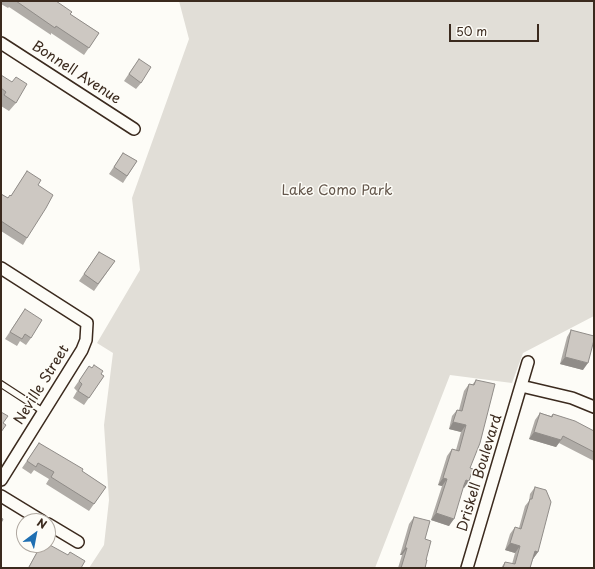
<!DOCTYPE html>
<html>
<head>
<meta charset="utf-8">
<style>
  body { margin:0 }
  #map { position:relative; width:595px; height:569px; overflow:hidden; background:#fdfcf7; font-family:"Playpen Sans",sans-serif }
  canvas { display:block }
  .frame { position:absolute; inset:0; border:2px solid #3b2a1e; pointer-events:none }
  .north { position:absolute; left:16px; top:513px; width:40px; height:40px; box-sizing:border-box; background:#fdfcf7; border:1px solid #afa8a0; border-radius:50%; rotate:32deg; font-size:11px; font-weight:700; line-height:16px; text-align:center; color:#3b2a1e }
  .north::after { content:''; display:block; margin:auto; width:14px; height:18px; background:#1f6fb2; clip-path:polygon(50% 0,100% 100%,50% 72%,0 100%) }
  .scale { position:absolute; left:449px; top:24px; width:90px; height:18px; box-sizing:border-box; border:2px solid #3b2a1e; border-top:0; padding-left:5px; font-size:12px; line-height:14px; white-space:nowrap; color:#3b2a1e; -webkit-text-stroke:3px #fdfcf7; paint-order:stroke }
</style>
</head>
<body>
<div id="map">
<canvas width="595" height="569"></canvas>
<div class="frame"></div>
<div class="north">N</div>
<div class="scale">50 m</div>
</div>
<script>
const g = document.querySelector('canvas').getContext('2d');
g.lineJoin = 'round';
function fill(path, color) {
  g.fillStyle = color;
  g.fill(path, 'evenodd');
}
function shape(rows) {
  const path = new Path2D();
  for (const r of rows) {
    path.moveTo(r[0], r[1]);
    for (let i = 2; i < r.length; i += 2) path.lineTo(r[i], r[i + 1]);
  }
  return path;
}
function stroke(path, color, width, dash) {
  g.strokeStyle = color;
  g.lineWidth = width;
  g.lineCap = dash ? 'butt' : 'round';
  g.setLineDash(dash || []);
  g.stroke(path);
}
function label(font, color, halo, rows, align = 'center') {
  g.font = font + ' "Playpen Sans",sans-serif';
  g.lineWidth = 3;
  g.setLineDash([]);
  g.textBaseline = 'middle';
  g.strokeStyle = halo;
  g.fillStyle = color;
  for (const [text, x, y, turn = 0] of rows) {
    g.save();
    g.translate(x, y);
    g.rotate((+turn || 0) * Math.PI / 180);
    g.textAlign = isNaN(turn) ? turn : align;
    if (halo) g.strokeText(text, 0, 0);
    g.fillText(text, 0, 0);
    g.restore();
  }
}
const green = shape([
  [179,1,594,1,594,316,523,353,512,383,450,375,375,568,89,568,104,545,109,500,104,425,113,353,97,343,140,270,132,198,189,39]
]);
const service = shape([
  [1,384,44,412]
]);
const minor = shape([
  [1,43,134,129],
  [1,268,87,323,86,340,82,350,1,480],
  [521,386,572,398,594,407],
  [1,496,42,521],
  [48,524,78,542],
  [467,568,528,362]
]);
const wall = shape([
  [1,1,56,1,70,14,99,33,84,55,51,33,51,35,9,7,8,8,1,4],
  [134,66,141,83,136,89,124,81],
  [1,75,16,103,9,111,1,106],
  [123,153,137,161,123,183,109,174],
  [27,171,38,185,27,238,23,245,1,231,1,194,8,198,11,196],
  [99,252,115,261,94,291,79,281],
  [25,309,31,338,26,345,20,341,17,346,5,339],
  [571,330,583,370,560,364,567,337],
  [89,366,104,376,84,405,73,398,77,391,74,388],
  [476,380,470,468,464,488,463,487,449,526,431,520,442,486,438,485,447,456,452,449,456,450,461,432,449,429,452,416,457,410,459,410,464,391,469,384,472,385],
  [540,413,551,416,553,414,594,431,594,461,559,443,556,447,529,439,535,420],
  [39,443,106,487,89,511,46,484,49,479,34,470,31,474,22,468],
  [535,487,538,552,533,559,530,568,501,568,505,562,512,564,515,553,505,550,510,534,515,527,519,528,525,506,529,501,530,494],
  [414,517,425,539,425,568,398,568,402,555,400,555,409,524],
  [41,545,48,545,81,568,28,568]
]);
const shadedWall = shape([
  [565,357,588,363,583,370,560,364],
  [453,422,466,425,461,432,449,429],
  [534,432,561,440,556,447,529,439],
  [443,478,447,479,442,486,438,485],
  [466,480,469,481,464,488,462,487],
  [436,513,454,519,449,526,431,520],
  [510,543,520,546,515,553,505,550],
  [405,548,407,548,402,555,400,555],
  [535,551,538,552,533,559,530,558]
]);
const building = shape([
  [16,1,56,1,72,12,70,14,99,33,89,48,56,26,55,28,16,1],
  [139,59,151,67,141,83,129,74,139,59],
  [1,75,12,82,16,77,27,84,16,103,4,95,6,92,1,88,1,75],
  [123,153,137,161,127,176,114,167,123,153],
  [27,171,41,180,38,185,53,195,46,208,27,238,1,221,1,194,8,198,10,195,11,196,27,171],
  [99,252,115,261,98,284,84,274,99,252],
  [25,309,42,320,31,338,25,334,22,339,10,332,25,309],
  [571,330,594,336,594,340,588,363,565,357,571,330],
  [94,365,103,371,101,374,104,376,89,398,78,391,82,384,79,381,89,366,92,368,94,365],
  [476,380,495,384,480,443,470,468,473,469,469,481,466,480,464,485,454,519,436,513,447,479,443,478,452,449,459,451,466,425,453,422,457,410,462,411,469,384,474,385,476,380],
  [1,412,8,416,3,423,6,425,1,432,1,412],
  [540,413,552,417,553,414,575,421,594,431,594,452,563,436,561,440,534,432,540,413],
  [39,443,83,469,82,471,106,487,94,504,51,477,54,472,38,463,36,467,27,461,39,443],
  [535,487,546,490,551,502,538,552,535,551,530,568,503,568,505,562,515,564,520,546,510,543,515,527,521,529,530,499,532,499,535,487],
  [414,517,430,521,425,539,431,541,426,560,427,560,425,568,401,568,407,548,405,548,414,517],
  [1,518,3,519,1,523,1,518],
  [48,544,68,555,70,552,85,561,81,568,30,568,29,567,41,545,48,545,48,544]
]);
const streetNames = [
  ["Bonnell Avenue",76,73,33],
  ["Neville Street",42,385,-58],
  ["Driskell Boulevard",480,473,-73]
];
const parkNames = [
  ["Lake Como Park",337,191]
];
fill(green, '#e1ded7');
stroke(service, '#3b2a1e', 8);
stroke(minor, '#3b2a1e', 14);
stroke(service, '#fdfcf7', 5.5);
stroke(minor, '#fdfcf7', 11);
fill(wall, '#b0aca7');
fill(shadedWall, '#908c88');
fill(building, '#cdc8c2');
stroke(building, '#908c88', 1);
label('14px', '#3b2a1e', '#fdfcf7', streetNames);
label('14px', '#64574c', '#fdfcf7', parkNames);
</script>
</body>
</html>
